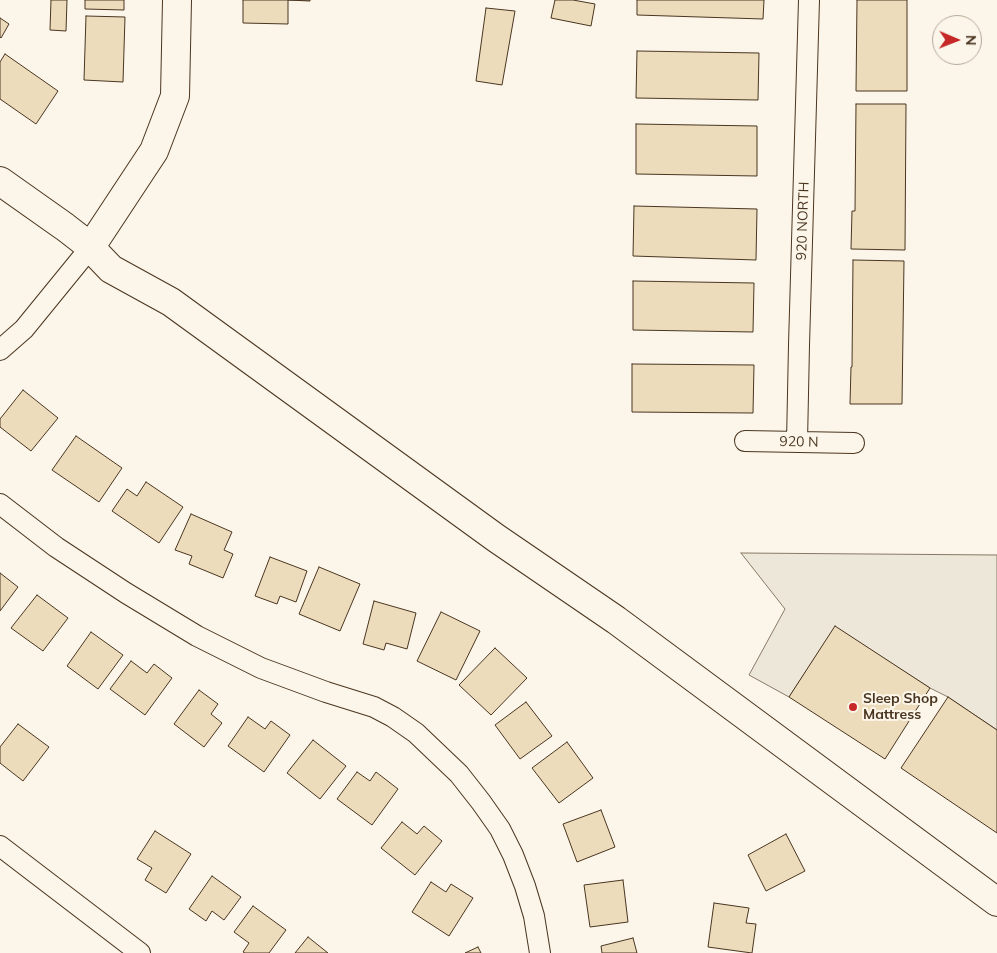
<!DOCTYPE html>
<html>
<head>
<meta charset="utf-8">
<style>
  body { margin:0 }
  #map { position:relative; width:997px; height:953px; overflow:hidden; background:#fbf6e9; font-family:Mulish,sans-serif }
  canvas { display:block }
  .north { position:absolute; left:932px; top:15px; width:50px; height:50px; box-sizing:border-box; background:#fbf6e9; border:1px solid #b4a999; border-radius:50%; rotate:91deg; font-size:14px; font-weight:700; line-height:20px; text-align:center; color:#4a3520 }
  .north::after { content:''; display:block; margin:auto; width:18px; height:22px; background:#c62828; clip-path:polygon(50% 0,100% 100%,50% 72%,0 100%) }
</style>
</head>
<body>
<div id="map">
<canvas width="997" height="953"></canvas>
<div class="north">N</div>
</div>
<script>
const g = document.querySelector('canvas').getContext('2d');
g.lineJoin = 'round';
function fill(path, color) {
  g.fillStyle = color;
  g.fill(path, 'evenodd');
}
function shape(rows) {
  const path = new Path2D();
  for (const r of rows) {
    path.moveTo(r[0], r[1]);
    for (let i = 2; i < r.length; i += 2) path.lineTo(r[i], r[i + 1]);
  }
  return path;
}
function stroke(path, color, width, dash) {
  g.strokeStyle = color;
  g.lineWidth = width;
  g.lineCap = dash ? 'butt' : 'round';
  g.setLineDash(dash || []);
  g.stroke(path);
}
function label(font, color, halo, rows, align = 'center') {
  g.font = font + ' Mulish,sans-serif';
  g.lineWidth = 4;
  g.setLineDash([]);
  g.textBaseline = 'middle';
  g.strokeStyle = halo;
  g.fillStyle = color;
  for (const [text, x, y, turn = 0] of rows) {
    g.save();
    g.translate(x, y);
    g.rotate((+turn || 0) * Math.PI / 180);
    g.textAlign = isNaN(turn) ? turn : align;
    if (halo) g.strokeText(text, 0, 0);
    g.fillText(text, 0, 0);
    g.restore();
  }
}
const parking = shape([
  [741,553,997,555,997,730,948,697,930,688,835,627,789,697,749,675,785,609,741,553]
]);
const building = shape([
  [51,0,67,0,66,31,50,30,51,0],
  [85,0,124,0,124,10,85,9,85,0],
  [243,0,310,0,310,1,288,0,288,24,243,23,243,0],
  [555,0,573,0,595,4,591,26,551,18,555,0],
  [637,0,764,0,763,19,637,15,637,0],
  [857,0,907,0,907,91,856,91,857,0],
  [486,8,515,11,502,85,476,81,486,8],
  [86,16,125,17,123,82,84,80,86,16],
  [0,18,9,24,1,38,0,37,0,18],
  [637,51,759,53,758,100,636,98,637,51],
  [5,54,58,91,36,124,0,99,0,62,5,54],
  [856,104,906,104,905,250,851,249,852,211,855,211,856,104],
  [636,124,757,126,757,176,636,174,636,124],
  [634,206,757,209,756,260,633,256,634,206],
  [853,260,904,261,902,404,850,404,851,367,852,367,853,260],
  [633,281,754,283,753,332,633,330,633,281],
  [632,364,754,365,753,413,632,412,632,364],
  [23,390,58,418,31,451,0,427,0,419,23,390],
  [76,436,122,468,99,502,52,470,76,436],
  [146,482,183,507,159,543,112,511,127,489,137,496,146,482],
  [191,514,232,532,224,550,233,554,223,578,189,564,192,556,175,550,191,514],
  [270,557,307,571,296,602,280,596,277,604,255,596,270,557],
  [319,567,360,584,340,631,299,614,319,567],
  [0,573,18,587,0,611,0,573],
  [37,595,68,618,43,651,11,628,37,595],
  [374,601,416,613,407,649,386,643,384,650,363,644,374,601],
  [441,612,480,631,456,680,417,661,441,612],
  [835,626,930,688,885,759,789,697,835,626],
  [91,632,123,655,98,689,67,666,91,632],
  [495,648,527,678,491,715,459,685,495,648],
  [131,661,147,673,154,664,172,678,145,715,110,689,131,661],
  [199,690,218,704,211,714,222,723,204,747,174,724,199,690],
  [948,697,997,730,997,833,901,768,948,697],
  [526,702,552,736,520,759,495,725,526,702],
  [248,717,265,729,271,721,290,735,264,772,228,746,248,717],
  [18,724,49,747,23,781,0,763,0,747,18,724],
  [313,740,346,766,320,799,287,773,313,740],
  [567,742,593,778,559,803,532,768,567,742],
  [357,772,370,781,376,772,398,789,372,825,337,799,357,772],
  [601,810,615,847,577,862,563,824,601,810],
  [402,822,417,834,424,826,442,841,415,875,381,848,402,822],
  [155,831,191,854,166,893,145,880,152,868,137,859,155,831],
  [786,834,805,871,766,891,748,855,786,834],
  [212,876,241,897,224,920,212,911,206,921,189,909,212,876],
  [623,880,628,922,590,927,584,885,623,880],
  [431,882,446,892,451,884,473,898,449,936,412,912,431,882],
  [714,903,749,908,746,923,756,924,752,953,708,947,714,903],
  [253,906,286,930,269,953,245,953,243,952,249,943,234,932,253,906],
  [308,937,328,953,295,953,308,937],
  [633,938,637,953,602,953,601,946,633,938],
  [478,947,481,953,465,953,478,947]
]);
const street = shape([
  [0,350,24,329,90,248],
  [745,441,854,443],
  [797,442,799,345,809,0],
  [0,504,56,547,126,593,197,636,261,668,326,692,374,707,393,717,416,733,459,774,481,802,500,829,513,855,525,886,534,916,540,953],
  [0,846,140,953]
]);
const secondary = shape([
  [0,181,65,227,87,244,111,269,171,302,496,538,616,620,997,902],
  [90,248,154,151,175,96,177,0]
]);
const markers = [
  [853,707,5,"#c62828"]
];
const streetNames = [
  ["920 NORTH",803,221,-88],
  ["920 N",799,442,1]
];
const poiNames = [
  ["Sleep Shop",863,699],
  ["Mattress",863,715]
];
fill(parking, '#ede7d9');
stroke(parking, '#887966', 1);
fill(building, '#ecdcbc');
stroke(building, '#4a3520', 1);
stroke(street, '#4a3520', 22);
stroke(secondary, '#4a3520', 30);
stroke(street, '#fbf6e9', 20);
stroke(secondary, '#fbf6e9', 28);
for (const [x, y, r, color] of markers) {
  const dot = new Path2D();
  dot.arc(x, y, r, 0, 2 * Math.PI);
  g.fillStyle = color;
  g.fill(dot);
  stroke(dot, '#fbf6e9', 2);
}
label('14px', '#4a3520', '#fbf6e9', streetNames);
label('bold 14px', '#4a3520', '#fbf6e9', poiNames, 'left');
</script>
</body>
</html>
